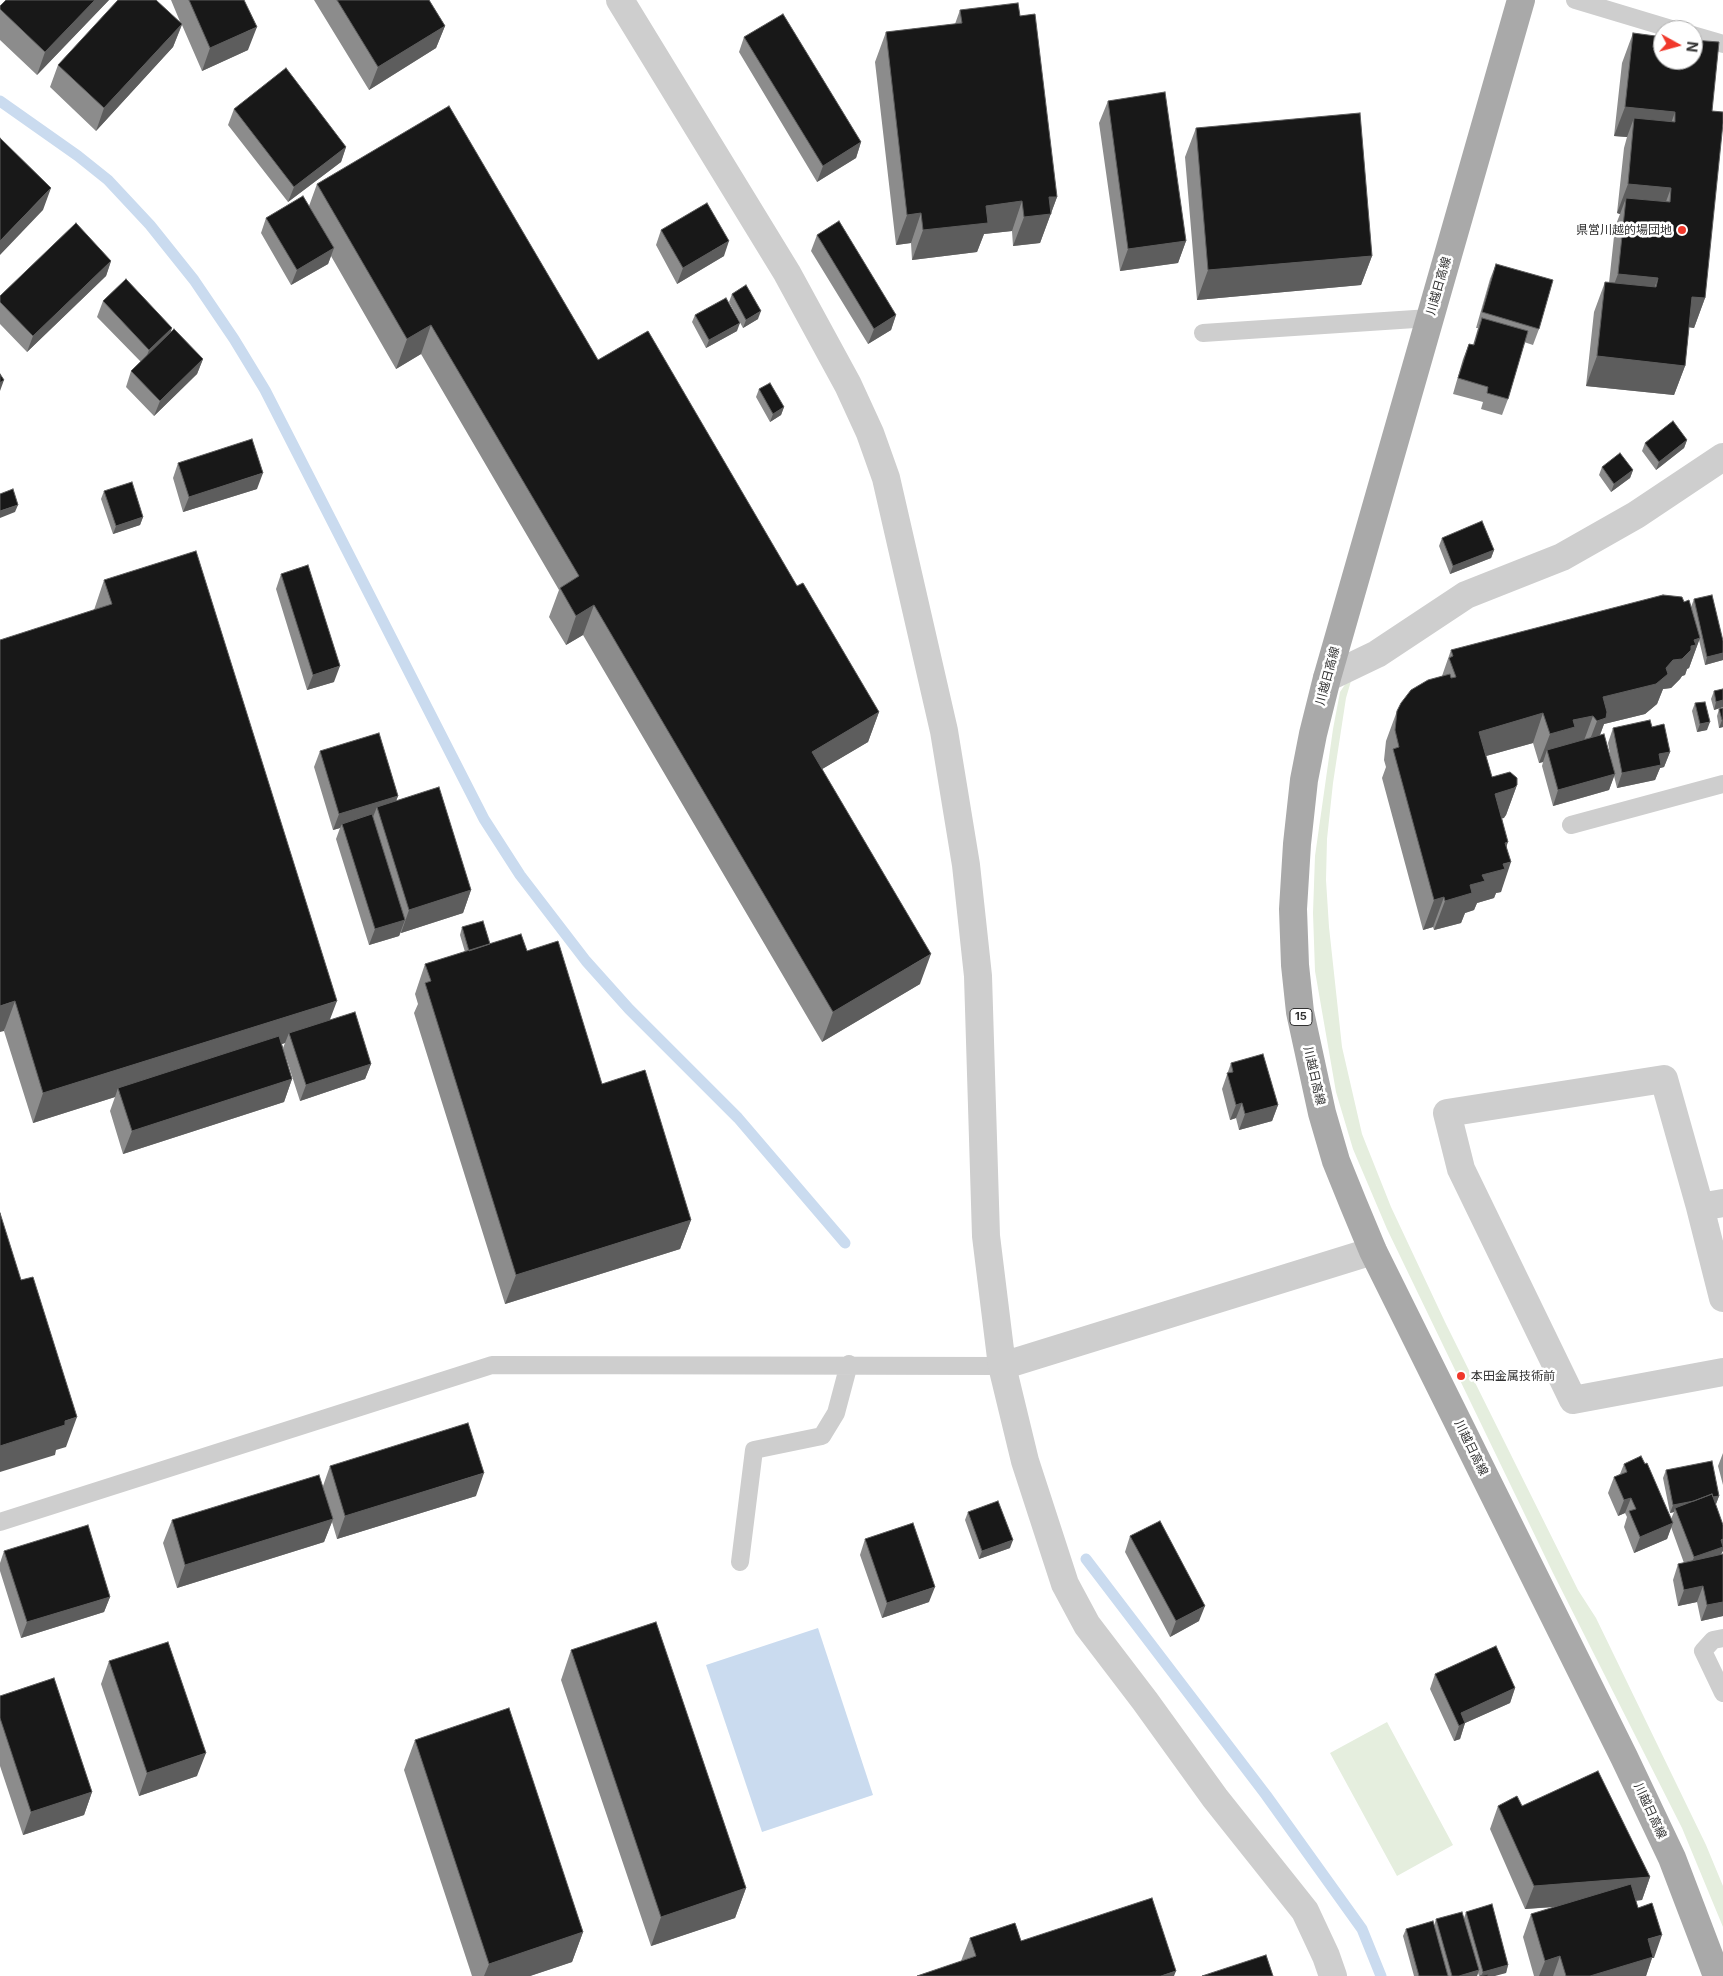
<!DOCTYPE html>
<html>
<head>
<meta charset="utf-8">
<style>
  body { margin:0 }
  #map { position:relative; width:1723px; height:1976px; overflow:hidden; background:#fff; font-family:Inter,sans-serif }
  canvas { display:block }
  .north { position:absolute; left:1653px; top:20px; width:50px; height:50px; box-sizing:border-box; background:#fff; border:1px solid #adadad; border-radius:50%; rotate:97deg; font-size:14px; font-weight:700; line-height:20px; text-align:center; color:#313131 }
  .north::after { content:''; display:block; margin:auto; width:18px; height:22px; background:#f0382b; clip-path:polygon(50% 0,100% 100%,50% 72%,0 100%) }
</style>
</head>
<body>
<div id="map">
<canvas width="1723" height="1976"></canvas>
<div class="north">N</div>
</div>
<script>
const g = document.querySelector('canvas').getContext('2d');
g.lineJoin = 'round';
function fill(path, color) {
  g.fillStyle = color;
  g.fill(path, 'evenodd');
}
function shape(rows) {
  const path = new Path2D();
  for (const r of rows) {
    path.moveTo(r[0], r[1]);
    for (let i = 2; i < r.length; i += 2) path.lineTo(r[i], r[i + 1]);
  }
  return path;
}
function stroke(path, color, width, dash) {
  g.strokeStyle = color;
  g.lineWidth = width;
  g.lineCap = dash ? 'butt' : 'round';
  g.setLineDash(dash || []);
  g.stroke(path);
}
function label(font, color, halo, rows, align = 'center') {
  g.font = font + ' Inter,"Noto Sans JP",sans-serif';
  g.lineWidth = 5;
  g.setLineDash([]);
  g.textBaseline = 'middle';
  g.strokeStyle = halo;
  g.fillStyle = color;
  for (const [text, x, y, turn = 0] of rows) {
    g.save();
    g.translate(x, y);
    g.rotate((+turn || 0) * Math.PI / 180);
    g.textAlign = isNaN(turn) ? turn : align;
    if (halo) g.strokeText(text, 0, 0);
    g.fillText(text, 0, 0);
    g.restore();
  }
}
const green = shape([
  [1351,681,1346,698,1333,783,1327,839,1326,880,1329,927,1342,1047,1362,1134,1391,1207,1445,1322,1578,1590,1596,1618,1706,1845,1723,1886,1723,1927,1682,1828,1553,1573,1387,1229,1353,1149,1336,1092,1315,971,1313,913,1315,856,1333,729,1340,692,1346,683],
  [1387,1722,1453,1845,1397,1876,1330,1753]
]);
const water = shape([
  [818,1628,873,1795,762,1832,706,1665]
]);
const stream = shape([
  [0,101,78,156,108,180,150,225,194,280,234,339,265,390,484,819,520,875,586,961,629,1009,738,1118,845,1243],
  [1086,1559,1266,1795,1362,1929,1381,1976]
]);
const service = shape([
  [1575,0,1675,30],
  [1693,35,1723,44],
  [1203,333,1430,318],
  [1571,825,1723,784],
  [0,1522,492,1365,1002,1366],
  [740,1562,754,1450,822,1436,836,1413,849,1364],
  [1723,1638,1713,1640,1703,1651,1723,1693]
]);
const minor = shape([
  [620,0,787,273,848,385,870,433,886,478,944,731,966,865,978,976,986,1236,1002,1366,1025,1461,1065,1584,1087,1625,1145,1701,1215,1798,1305,1911,1326,1956,1333,1976],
  [1327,678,1377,654,1466,595,1562,557,1636,515,1723,457],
  [1723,1203,1700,1207,1664,1079,1447,1113,1461,1169,1573,1400,1723,1372],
  [1700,1207,1723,1298],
  [1002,1366,1373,1251]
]);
const primary = shape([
  [1521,0,1327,678,1313,734,1304,780,1297,844,1293,909,1295,965,1300,1012,1322,1113,1336,1161,1353,1203,1373,1251,1624,1757,1672,1858,1717,1976]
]);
const wall = shape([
  [6,0,109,0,37,75,0,40,0,6],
  [171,0,244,0,248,50,202,71,182,25,173,47,96,131,50,87,58,65,181,24],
  [314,0,429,0,445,26,436,48,369,90],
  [960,10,1020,16,1057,197,1040,243,1013,246,1012,231,984,234,977,252,912,260,911,243,896,245,875,62,886,32,955,24],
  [1633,33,1712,111,1705,298,1694,328,1689,327,1685,366,1674,395,1586,386,1594,312,1605,282,1609,283,1615,227,1620,214,1617,213,1624,148,1627,137,1614,136,1622,63],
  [744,37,861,142,856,158,817,182,739,52],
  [1108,101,1186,241,1178,263,1120,271,1099,123],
  [234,109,346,147,341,162,288,202,228,125],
  [1196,128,1372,256,1361,285,1197,300,1185,157],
  [317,184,598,360,797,586,879,712,868,742,822,769,920,984,822,1042,583,635,566,645,549,617,559,590,421,354,396,369,331,256,328,264,291,285,261,233,266,218,309,206],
  [661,230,724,256,677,284,656,245],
  [817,235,896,315,891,330,868,344,811,251],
  [111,261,106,276,27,352,0,324,0,296],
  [1496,264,1539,329,1533,345,1524,342,1508,399,1502,415,1481,409,1483,402,1453,394,1463,359,1469,344,1473,345,1478,328,1476,328,1490,279],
  [732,294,758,319,743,328,729,302],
  [103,301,172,328,170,333,203,359,197,374,154,416,126,387,131,371,141,362,97,317],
  [695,315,737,331,706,348,692,322],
  [759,389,784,407,781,415,770,422,756,397],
  [1687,440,1684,448,1656,470,1642,451,1645,443],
  [178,463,257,489,183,512,173,478],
  [1602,467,1633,470,1630,478,1611,492,1599,475],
  [104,491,143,517,140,525,113,534,101,499],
  [1442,538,1494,550,1491,558,1450,574,1439,546],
  [281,574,334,682,307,690,276,589],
  [104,580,330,1020,371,1064,365,1079,300,1101,283,1048,285,1043,282,1044,292,1079,284,1102,123,1154,110,1111,115,1097,33,1123,4,1031,94,610],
  [1694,599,1723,660,1705,665,1699,640,1689,668,1687,669,1685,675,1682,676,1680,679,1671,688,1663,689,1657,704,1645,714,1604,724,1600,735,1611,760,1608,743,1613,728,1652,727,1670,752,1664,767,1660,768,1655,780,1617,788,1614,776,1609,790,1553,806,1542,766,1543,762,1539,763,1533,743,1486,756,1492,777,1517,785,1506,815,1502,818,1507,848,1501,892,1496,893,1494,898,1477,903,1474,910,1465,913,1461,923,1434,930,1433,927,1423,930,1382,778,1386,767,1384,760,1386,741,1397,711,1442,676,1451,650,1684,602,1691,607],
  [1723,689,1723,707,1714,710,1711,699,1714,691],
  [1695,703,1707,730,1697,732,1692,711],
  [1723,708,1723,727,1719,728,1717,716,1719,709],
  [320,751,398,796,396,801,471,890,463,913,401,933,401,932,399,936,369,945,336,839,340,828,333,830,314,767],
  [462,927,490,944,527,951,602,1084,691,1220,680,1249,505,1304,414,1013,418,1004,415,994,425,964,465,952,460,935],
  [1231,1063,1278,1105,1272,1121,1239,1130,1236,1118,1230,1120,1222,1089],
  [1723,1453,1723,1485,1718,1466],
  [1624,1464,1671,1519,1674,1512,1670,1513,1663,1478,1666,1470,1719,1496,1716,1504,1715,1504,1722,1553,1721,1554,1723,1616,1701,1621,1697,1602,1678,1606,1673,1580,1678,1564,1684,1563,1671,1527,1667,1539,1634,1553,1624,1527,1627,1517,1625,1513,1618,1516,1608,1493,1614,1477,1620,1474],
  [330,1466,476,1496,337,1539,332,1522,324,1542,177,1588,163,1543,172,1520,323,1486],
  [968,1512,1010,1548,979,1559,965,1520],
  [1130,1536,1199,1621,1170,1637,1125,1552],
  [865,1539,929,1602,882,1618,860,1555],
  [4,1551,110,1597,104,1612,21,1638,0,1571,0,1563],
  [571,1650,746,1888,735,1918,651,1946,561,1680],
  [109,1661,197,1776,139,1796,101,1684],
  [1435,1674,1515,1688,1510,1703,1465,1723,1460,1739,1454,1741,1430,1689],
  [0,1696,92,1792,84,1815,23,1835,0,1766],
  [415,1740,583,1932,572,1962,530,1976,472,1976,404,1770],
  [1498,1806,1522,1806,1650,1877,1642,1900,1636,1901,1654,1958,1652,1958,1646,1976,1534,1976,1523,1937,1531,1914,1556,1907,1525,1909,1490,1829],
  [1466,1912,1508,1965,1506,1973,1479,1976,1478,1973,1477,1976,1414,1976,1403,1936,1406,1929,1434,1926,1436,1919,1464,1918],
  [970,1938,1021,1941,961,1961]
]);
const shadedWall = shape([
  [95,0,109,0,37,75,45,52],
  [182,24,173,47,96,131,104,108],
  [445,26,436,48,369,90,378,67],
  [257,27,248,50,202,71,210,48],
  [1625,107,1675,112,1665,141,1634,118,1627,137,1614,136],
  [861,142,856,158,817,182,823,166],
  [346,147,341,162,288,202,294,187],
  [1628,184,1671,188,1660,218,1626,198,1620,214,1617,213],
  [51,188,43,210,0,255,0,241],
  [1049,197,1057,197,1040,243,1013,246,1024,217],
  [1022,201,1012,231,984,234,977,252,912,260,923,230,986,206],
  [921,213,911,243,896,245,907,215],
  [729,241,724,256,677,284,683,268],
  [1186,241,1178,263,1120,271,1128,249],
  [334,248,328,264,291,285,297,270],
  [1372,256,1361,285,1197,300,1208,270],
  [111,261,106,276,27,352,33,336],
  [1618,274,1658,278,1647,308,1607,303],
  [1692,297,1705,298,1694,328,1681,326],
  [761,311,758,319,743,328,746,320],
  [896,315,891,330,868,344,874,329],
  [740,323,737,331,706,348,709,340],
  [431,325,421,354,396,369,407,339],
  [172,328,167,343,143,366,149,350],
  [1597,356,1685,366,1674,395,1586,386],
  [203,359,197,374,154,416,160,401],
  [4,380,0,391,0,383],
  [784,407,781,415,770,422,773,414],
  [1687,440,1684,448,1656,470,1659,462],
  [1633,470,1630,478,1611,492,1614,484],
  [263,473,257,489,183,512,189,497],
  [18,505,15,512,0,518,0,511],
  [143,517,140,525,113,534,116,526],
  [1494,550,1491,558,1450,574,1453,566],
  [594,605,583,635,566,645,576,616],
  [1700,638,1689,668,1687,669,1685,675,1682,676,1680,679,1671,688,1663,689,1657,704,1645,714,1604,724,1595,748,1586,750,1597,721,1603,697,1666,668,1673,660,1694,640],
  [1723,653,1723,660,1705,665,1707,657],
  [340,666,334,682,307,690,313,675],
  [1723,700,1723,707,1714,710,1716,702],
  [879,712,868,742,802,781,812,752],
  [1543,713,1533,743,1468,761,1479,732],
  [1593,716,1582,746,1547,750,1543,762,1539,763,1550,734,1573,720],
  [1722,720,1723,720,1723,727,1719,728],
  [1710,722,1707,730,1697,732,1700,724],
  [1670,752,1664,767,1660,768,1655,780,1617,788,1622,773,1659,754],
  [1615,774,1609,790,1553,806,1558,790],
  [1517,785,1506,815,1504,818,1485,823,1495,794],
  [398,796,392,811,377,807,373,817,343,827,342,824,340,828,333,830,339,814],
  [1508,842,1498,870,1503,864,1511,862,1501,892,1496,893,1494,898,1477,903,1474,910,1465,913,1461,923,1434,930,1445,901,1482,875,1505,843],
  [471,890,463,913,401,933,409,910],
  [1444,897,1433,927,1423,930,1434,900],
  [405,920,399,936,369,945,375,929],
  [931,954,920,984,822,1042,833,1012],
  [15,1001,4,1031,0,1032,0,1006],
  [337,1001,326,1030,289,1033,285,1043,120,1095,118,1088,115,1097,33,1123,43,1093],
  [371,1064,365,1079,300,1101,306,1085],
  [292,1079,284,1102,123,1154,132,1131],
  [1242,1103,1236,1118,1230,1120,1236,1105],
  [1278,1105,1272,1121,1239,1130,1245,1114],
  [691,1220,680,1249,505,1304,516,1275],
  [77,1417,66,1447,56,1450,55,1455,0,1472,0,1446,65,1421],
  [484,1473,476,1496,337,1539,345,1516],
  [1719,1496,1716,1504,1677,1512,1675,1508,1674,1512,1670,1513,1673,1505],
  [1631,1498,1625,1513,1618,1516,1624,1500],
  [333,1519,324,1542,177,1588,185,1565],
  [1673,1523,1667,1539,1634,1553,1640,1537],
  [1723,1539,1723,1551,1722,1553,1721,1554,1718,1562,1688,1573,1694,1557],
  [1013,1540,1010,1548,979,1559,982,1551],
  [1703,1586,1697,1602,1678,1606,1684,1590],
  [935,1587,929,1602,882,1618,887,1603],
  [110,1597,104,1612,21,1638,27,1622],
  [1723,1602,1723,1616,1701,1621,1707,1605],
  [1205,1606,1199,1621,1170,1637,1176,1621],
  [1515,1688,1510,1703,1465,1723,1460,1739,1454,1741,1459,1726,1461,1713],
  [206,1753,197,1776,139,1796,147,1773],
  [92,1792,84,1815,23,1835,31,1812],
  [1650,1877,1642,1900,1525,1909,1534,1886],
  [746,1888,735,1918,651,1946,661,1917],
  [583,1932,572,1962,530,1976,484,1976,489,1964],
  [1662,1935,1654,1958,1652,1958,1646,1976,1590,1976,1648,1939],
  [1560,1956,1553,1976,1539,1976,1545,1961],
  [1508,1965,1506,1973,1495,1976,1481,1976,1483,1972],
  [1479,1970,1477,1976,1459,1976],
  [1176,1971,1174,1976,1161,1976]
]);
const building = shape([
  [6,0,95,0,45,52,0,9,0,6,6,0],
  [118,0,156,0,182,24,104,108,58,65,118,0],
  [189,0,244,0,257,27,210,48,189,0],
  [337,0,429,0,445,26,378,67,337,0],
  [1018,3,1020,16,1035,14,1057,197,1049,197,1051,214,1024,217,1022,201,986,206,988,223,923,230,921,213,907,215,886,32,962,23,960,10,1018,3],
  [783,14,861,142,823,166,744,37,783,14],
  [1633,33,1663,37,1663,60,1693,60,1693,40,1719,42,1712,111,1723,112,1723,123,1705,298,1692,297,1685,366,1597,356,1605,282,1656,287,1658,278,1618,274,1626,198,1670,202,1671,188,1628,184,1634,118,1675,122,1675,112,1625,107,1633,33],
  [286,68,346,147,294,187,234,109,286,68],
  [1165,92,1186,241,1128,249,1108,101,1165,92],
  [449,106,598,360,648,331,797,586,803,583,879,712,812,752,931,954,833,1012,594,605,576,616,560,588,579,576,431,325,407,339,317,184,449,106],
  [1360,113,1372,256,1208,270,1196,128,1360,113],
  [0,138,51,188,0,241,0,138],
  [303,196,334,248,297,270,266,218,303,196],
  [707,203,729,241,683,268,661,230,707,203],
  [839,221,896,315,874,329,817,235,839,221],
  [76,223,111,261,33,336,0,302,0,296,76,223],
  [1496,264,1553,280,1539,329,1482,312,1496,264],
  [126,279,172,328,149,350,103,301,126,279],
  [746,285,761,311,746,320,732,294,746,285],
  [726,298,740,323,709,340,695,315,726,298],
  [1482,318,1528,331,1508,399,1487,393,1488,387,1458,378,1469,344,1474,345,1482,318],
  [174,329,203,359,160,401,131,371,174,329],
  [0,374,4,380,0,383,0,374],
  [770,383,784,407,773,414,759,389,770,383],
  [1673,421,1687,440,1659,462,1645,443,1673,421],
  [252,439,263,473,189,497,178,463,252,439],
  [1620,453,1633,470,1614,484,1602,467,1620,453],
  [132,482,143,517,116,526,104,491,132,482],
  [13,489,18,505,0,511,0,494,13,489],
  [1482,521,1494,550,1453,566,1442,538,1482,521],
  [196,551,337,1001,43,1093,15,1001,0,1006,0,640,112,604,104,580,196,551],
  [308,565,340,666,313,675,281,574,308,565],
  [1663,595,1682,597,1684,602,1689,600,1700,638,1694,640,1696,645,1691,646,1691,650,1682,659,1673,660,1666,668,1668,674,1656,684,1603,697,1607,712,1606,718,1597,721,1593,716,1573,720,1575,727,1550,734,1543,713,1479,732,1492,777,1510,772,1517,778,1517,785,1514,788,1495,794,1508,842,1505,843,1511,862,1503,864,1505,869,1482,875,1485,881,1470,885,1472,893,1445,901,1444,897,1434,900,1393,749,1399,747,1395,730,1397,711,1401,703,1411,690,1428,680,1450,674,1451,678,1456,677,1449,658,1453,656,1451,650,1663,595],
  [1712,595,1723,641,1723,653,1707,657,1694,599,1712,595],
  [1723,689,1723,700,1716,702,1714,691,1723,689],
  [1705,702,1710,722,1700,724,1695,703,1705,702],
  [1723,708,1723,720,1722,720,1719,709,1723,708],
  [1650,720,1652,727,1664,724,1670,752,1659,754,1661,765,1622,773,1613,728,1650,720],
  [379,733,398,796,339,814,320,751,379,733],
  [1604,734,1615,774,1558,790,1547,750,1604,734],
  [439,787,471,890,409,910,377,807,439,787],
  [372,814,405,920,375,929,342,824,372,814],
  [483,921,490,944,469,951,462,927,483,921],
  [521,934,527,951,558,941,602,1084,645,1070,691,1220,516,1275,425,983,431,981,425,964,521,934],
  [355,1012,371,1064,306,1085,289,1033,355,1012],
  [279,1036,292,1079,132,1131,118,1088,279,1036],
  [1263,1054,1278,1105,1245,1114,1242,1103,1236,1105,1227,1073,1233,1072,1231,1063,1263,1054],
  [0,1213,21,1280,33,1277,77,1417,65,1421,65,1425,0,1446,0,1213],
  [468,1423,484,1473,345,1516,330,1466,468,1423],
  [1641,1456,1645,1464,1647,1463,1673,1523,1640,1537,1629,1511,1636,1509,1631,1498,1624,1500,1614,1477,1627,1472,1624,1464,1641,1456],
  [1712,1461,1719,1496,1713,1497,1712,1494,1694,1501,1673,1505,1666,1470,1712,1461],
  [319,1475,333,1519,185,1565,172,1520,319,1475],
  [1712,1494,1723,1525,1723,1539,1721,1540,1723,1547,1694,1557,1675,1508,1712,1494],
  [998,1501,1013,1540,982,1551,968,1512,998,1501],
  [1160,1521,1205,1606,1176,1621,1130,1536,1160,1521],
  [913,1523,935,1587,887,1603,865,1539,913,1523],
  [88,1525,110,1597,27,1622,4,1551,88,1525],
  [1723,1554,1723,1602,1707,1605,1703,1586,1684,1590,1678,1564,1723,1554],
  [656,1622,746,1888,661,1917,571,1650,656,1622],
  [168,1642,206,1753,147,1773,109,1661,168,1642],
  [1496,1646,1515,1688,1461,1713,1465,1723,1459,1726,1435,1674,1496,1646],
  [54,1678,92,1792,31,1812,0,1718,0,1696,54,1678],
  [509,1708,583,1932,489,1964,415,1740,509,1708],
  [1598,1771,1650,1877,1534,1886,1498,1806,1517,1796,1522,1806,1598,1771],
  [1631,1884,1638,1908,1652,1903,1662,1935,1648,1939,1653,1957,1590,1976,1566,1976,1560,1956,1545,1961,1531,1914,1631,1884],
  [1152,1898,1176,1971,1161,1976,917,1976,976,1956,970,1938,1015,1923,1021,1941,1152,1898],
  [1492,1904,1508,1965,1483,1972,1466,1912,1492,1904],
  [1462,1912,1479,1970,1459,1976,1452,1976,1436,1919,1462,1912],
  [1433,1921,1448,1976,1419,1976,1406,1929,1433,1921],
  [1266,1955,1273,1976,1202,1976,1266,1955],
  [1488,1974,1488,1976,1480,1976,1488,1974]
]);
const markers = [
  [1682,230,5,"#f0382b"],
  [1461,1376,5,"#f0382b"]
];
const shields = [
  [1301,1017,22]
];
const shieldNames = [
  ["15",1301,1017]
];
const poiNames = [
  ["県営川越的場団地",1672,230],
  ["本田金属技術前",1471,1376,"left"]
];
const streetNames = [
  ["川越日高線",1439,286,-74],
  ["川越日高線",1328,676,-75],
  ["川越日高線",1314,1076,77],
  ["川越日高線",1471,1448,64],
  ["川越日高線",1650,1811,65]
];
fill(green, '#e5eede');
fill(water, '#cadbef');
stroke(stream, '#cadbef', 11);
stroke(service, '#cecece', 18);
stroke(minor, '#cecece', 28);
stroke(primary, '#a9a9a9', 28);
fill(wall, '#8c8c8c');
fill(shadedWall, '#5d5d5d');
fill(building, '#181818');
stroke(building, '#5d5d5d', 1);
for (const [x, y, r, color] of markers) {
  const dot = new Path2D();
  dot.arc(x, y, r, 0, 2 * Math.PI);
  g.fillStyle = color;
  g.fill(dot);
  stroke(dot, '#fff', 2);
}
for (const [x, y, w] of shields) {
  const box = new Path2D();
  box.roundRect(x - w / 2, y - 8.5, w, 17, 4);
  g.fillStyle = '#fff';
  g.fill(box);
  stroke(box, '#313131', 1);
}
label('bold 11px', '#313131', null, shieldNames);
label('12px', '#313131', '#fff', poiNames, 'right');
label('12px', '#313131', '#fff', streetNames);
</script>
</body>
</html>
